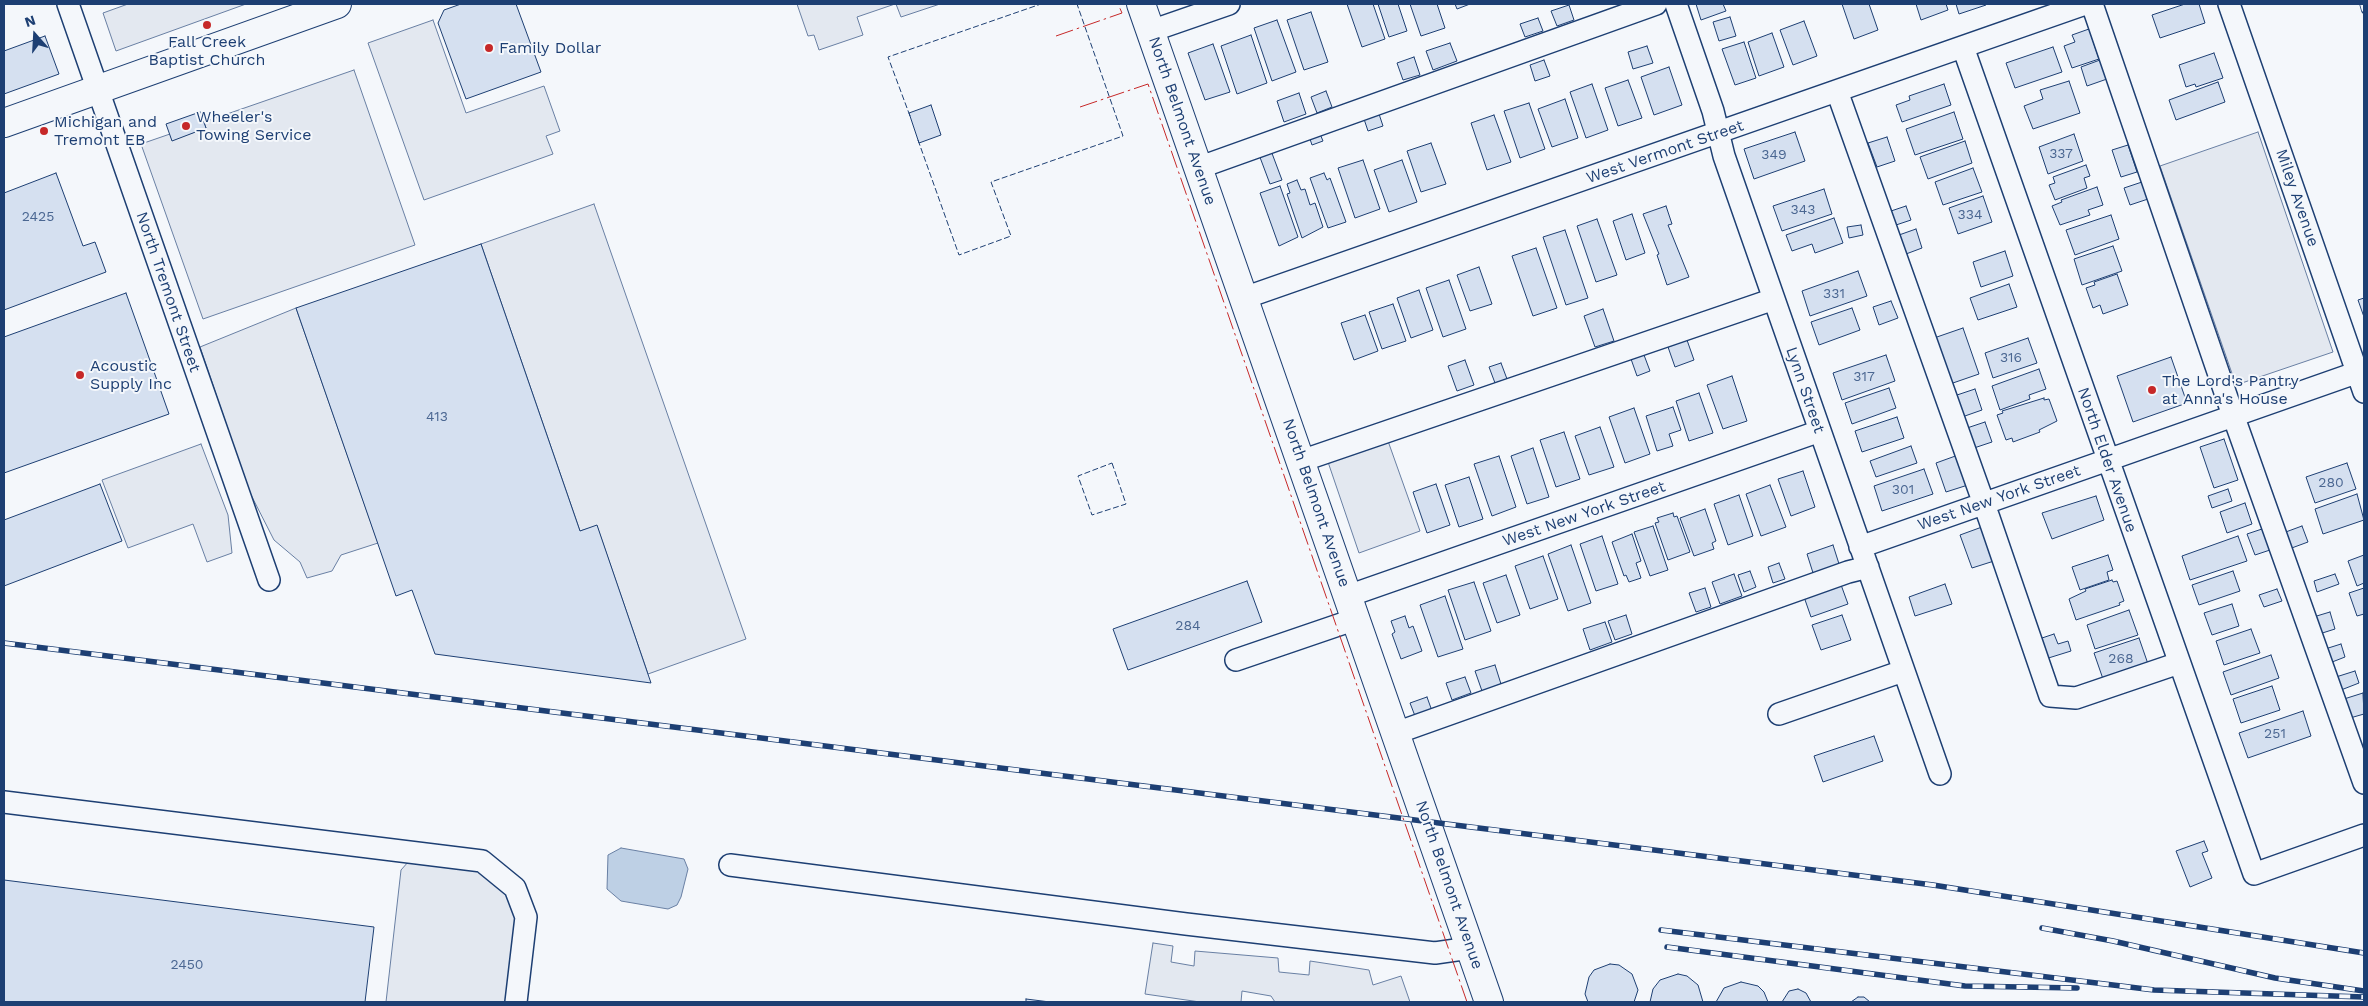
<!DOCTYPE html>
<html>
<head>
<meta charset="utf-8">
<style>
  body { margin:0 }
  #map { position:relative; width:2368px; height:1006px; overflow:hidden; background:#f4f7fb; font-family:"Work Sans",sans-serif }
  canvas { display:block }
  .frame { position:absolute; inset:0; border:5px solid #1d3f73; pointer-events:none }
  .north { position:absolute; left:10px; top:10px; width:50px; height:50px; -webkit-text-stroke:4px #f4f7fb; paint-order:stroke; rotate:341deg; font-size:14px; font-weight:700; line-height:20px; text-align:center; color:#1d3f73 }
  .north::after { content:''; display:block; margin:auto; width:18px; height:22px; background:#1d3f73; clip-path:polygon(50% 0,100% 100%,50% 72%,0 100%) }
</style>
</head>
<body>
<div id="map">
<canvas width="2368" height="1006"></canvas>
<div class="frame"></div>
<div class="north">N</div>
</div>
<script>
const g = document.querySelector('canvas').getContext('2d');
g.lineJoin = 'round';
function fill(path, color) {
  g.fillStyle = color;
  g.fill(path, 'evenodd');
}
function shape(rows) {
  const path = new Path2D();
  for (const r of rows) {
    path.moveTo(r[0], r[1]);
    for (let i = 2; i < r.length; i += 2) path.lineTo(r[i], r[i + 1]);
  }
  return path;
}
function stroke(path, color, width, dash) {
  g.strokeStyle = color;
  g.lineWidth = width;
  g.lineCap = dash ? 'butt' : 'round';
  g.setLineDash(dash || []);
  g.stroke(path);
}
function label(font, color, halo, rows, align = 'center') {
  g.font = font + ' "Work Sans",sans-serif';
  g.lineWidth = 4;
  g.setLineDash([]);
  g.textBaseline = 'middle';
  g.strokeStyle = halo;
  g.fillStyle = color;
  for (const [text, x, y, turn = 0] of rows) {
    g.save();
    g.translate(x, y);
    g.rotate((+turn || 0) * Math.PI / 180);
    g.textAlign = isNaN(turn) ? turn : align;
    if (halo) g.strokeText(text, 0, 0);
    g.fillText(text, 0, 0);
    g.restore();
  }
}
const parking = shape([
  [128,4,246,4,116,51,103,13,128,4],
  [797,4,895,4,857,17,863,35,819,50,814,35,808,36,797,4],
  [896,4,940,4,901,17,896,4],
  [433,20,466,113,544,86,560,131,546,136,553,154,424,200,368,43,433,20],
  [354,70,415,245,203,319,141,144,170,134,172,140,206,128,204,122,354,70],
  [2258,132,2333,352,2236,385,2160,166,2258,132],
  [594,204,746,639,648,674,597,526,580,531,481,244,594,204],
  [296,308,378,543,341,555,332,571,307,578,300,562,274,540,249,491,200,347,296,308],
  [1388,441,1420,531,1359,553,1328,462,1388,441],
  [201,444,228,515,232,553,207,562,193,524,128,548,102,480,201,444],
  [409,861,486,872,499,884,526,917,512,1002,386,1002,401,870,409,861],
  [1153,943,1173,946,1171,962,1194,966,1195,951,1278,958,1279,972,1309,975,1310,961,1369,970,1373,985,1401,976,1410,1002,1275,1002,1271,996,1242,991,1241,1002,1200,1002,1145,994,1153,943]
]);
const water = shape([
  [621,848,684,859,688,869,681,897,677,905,668,909,621,901,607,889,608,855,621,848]
]);
const building = shape([
  [461,4,516,4,541,72,466,99,438,23,444,10,461,4],
  [1347,4,1373,4,1385,39,1362,47,1347,4],
  [1378,4,1398,4,1407,31,1389,37,1378,4],
  [1410,4,1437,4,1445,28,1421,36,1410,4],
  [1455,4,1470,4,1457,9,1455,4],
  [1696,4,1723,4,1726,11,1701,20,1696,4],
  [1842,4,1869,4,1878,30,1854,39,1842,4],
  [1916,4,1946,4,1948,10,1921,20,1916,4],
  [1956,4,1986,4,1986,5,1959,14,1956,4],
  [2185,4,2199,4,2205,23,2160,38,2152,15,2185,4],
  [1569,5,1574,20,1557,26,1551,11,1569,5],
  [1311,12,1328,62,1304,70,1287,20,1311,12],
  [1730,17,1736,36,1719,41,1713,22,1730,17],
  [1538,18,1543,31,1525,37,1520,24,1538,18],
  [1277,20,1296,72,1272,81,1254,28,1277,20],
  [1804,21,1817,56,1793,65,1780,30,1804,21],
  [2089,29,2099,59,2072,68,2064,46,2075,42,2072,35,2089,29],
  [1772,33,1784,67,1759,76,1748,42,1772,33],
  [1251,35,1267,83,1237,94,1221,46,1251,35],
  [45,36,59,74,4,94,4,51,45,36],
  [1744,42,1756,78,1735,85,1722,49,1744,42],
  [1450,43,1457,61,1433,70,1426,51,1450,43],
  [1213,44,1230,92,1205,100,1188,53,1213,44],
  [1647,46,1653,63,1633,69,1628,52,1647,46],
  [2053,47,2062,72,2015,88,2006,63,2053,47],
  [2214,53,2223,78,2196,87,2195,84,2186,87,2179,65,2214,53],
  [1414,57,1420,75,1403,80,1397,63,1414,57],
  [1544,60,1550,76,1535,81,1530,65,1544,60],
  [2100,60,2107,79,2087,86,2081,67,2100,60],
  [1669,67,1682,105,1654,115,1641,77,1669,67],
  [1628,80,1642,118,1618,126,1605,88,1628,80],
  [2069,81,2080,113,2033,129,2024,106,2043,99,2040,90,2069,81],
  [2218,82,2225,102,2176,120,2169,100,2218,82],
  [1592,84,1608,130,1586,138,1570,92,1592,84],
  [1944,84,1951,105,1902,122,1896,105,1910,100,1909,96,1944,84],
  [1326,91,1332,107,1317,113,1311,97,1326,91],
  [1299,93,1306,114,1284,122,1277,101,1299,93],
  [1565,99,1578,138,1552,147,1538,109,1565,99],
  [1529,103,1545,149,1520,158,1504,111,1529,103],
  [931,105,941,135,919,143,909,113,931,105],
  [1377,108,1383,126,1368,131,1362,113,1377,108],
  [200,112,206,128,172,141,166,124,200,112],
  [1954,112,1963,139,1915,155,1906,129,1954,112],
  [1494,115,1511,162,1487,170,1471,123,1494,115],
  [1318,129,1323,141,1312,145,1308,133,1318,129],
  [1795,132,1805,161,1754,179,1744,149,1795,132],
  [2074,134,2083,161,2048,174,2039,147,2074,134],
  [1887,137,1895,161,1877,167,1868,143,1887,137],
  [1965,141,1972,163,1928,179,1920,157,1965,141],
  [1431,143,1446,184,1421,192,1407,151,1431,143],
  [2128,145,2137,172,2121,177,2112,150,2128,145],
  [1270,148,1282,180,1270,184,1258,152,1270,148],
  [1363,160,1380,209,1355,218,1338,168,1363,160],
  [1402,160,1417,202,1389,212,1374,170,1402,160],
  [2086,165,2090,176,2084,178,2087,188,2055,200,2049,185,2055,183,2053,177,2086,165],
  [1973,168,1982,192,1943,205,1935,182,1973,168],
  [56,173,83,246,95,242,106,272,4,310,4,193,56,173],
  [1324,173,1327,180,1330,178,1346,222,1328,228,1310,178,1324,173],
  [1297,180,1301,190,1305,189,1310,205,1315,203,1323,227,1302,238,1287,194,1290,193,1287,184,1297,180],
  [2142,182,2148,199,2130,205,2124,188,2142,182],
  [1280,186,1298,237,1279,246,1260,193,1280,186],
  [2097,187,2103,205,2088,210,2090,215,2060,225,2052,206,2062,202,2061,200,2097,187],
  [1824,189,1832,214,1782,231,1773,206,1824,189],
  [1983,196,1992,222,1958,234,1949,208,1983,196],
  [1666,206,1672,224,1668,225,1689,277,1667,285,1657,255,1659,254,1643,214,1666,206],
  [1906,206,1911,220,1893,226,1888,212,1906,206],
  [1632,214,1645,253,1626,260,1613,221,1632,214],
  [2111,215,2119,239,2075,255,2066,230,2111,215],
  [1834,218,1843,243,1815,253,1812,244,1792,251,1786,235,1834,218],
  [1597,219,1617,275,1596,282,1577,226,1597,219],
  [1861,225,1863,235,1849,238,1847,227,1861,225],
  [1916,229,1922,248,1906,254,1899,235,1916,229],
  [1565,230,1588,298,1566,305,1543,237,1565,230],
  [481,244,580,531,597,525,651,683,435,654,412,590,396,596,296,308,481,244],
  [2113,246,2122,271,2082,285,2074,259,2113,246],
  [1536,248,1557,308,1533,316,1512,256,1536,248],
  [2005,251,2013,276,1981,287,1973,262,2005,251],
  [1479,267,1492,304,1470,311,1457,275,1479,267],
  [1858,271,1867,296,1810,316,1802,291,1858,271],
  [2117,274,2128,305,2103,314,2100,305,2093,308,2086,288,2095,285,2094,282,2117,274],
  [1449,280,1466,329,1443,337,1426,288,1449,280],
  [2009,284,2017,307,1978,320,1970,298,2009,284],
  [1419,290,1433,330,1411,338,1397,298,1419,290],
  [126,293,169,414,4,473,4,337,126,293],
  [2364,298,2364,317,2358,300,2364,298],
  [1891,301,1898,318,1879,325,1873,307,1891,301],
  [1393,304,1406,341,1382,349,1369,312,1393,304],
  [1852,308,1860,330,1819,345,1811,322,1852,308],
  [1603,309,1614,341,1595,347,1584,316,1603,309],
  [1365,315,1378,351,1354,360,1341,323,1365,315],
  [1963,328,1979,374,1950,384,1934,338,1963,328],
  [2028,338,2037,363,1993,378,1985,353,2028,338],
  [1687,340,1694,360,1675,367,1668,347,1687,340],
  [1644,355,1650,371,1637,376,1631,359,1644,355],
  [1886,355,1895,381,1842,400,1833,373,1886,355],
  [2171,357,2187,403,2133,422,2117,376,2171,357],
  [1465,360,1474,385,1457,391,1448,366,1465,360],
  [1501,363,1507,379,1495,383,1489,367,1501,363],
  [2039,369,2046,389,2029,395,2030,399,2000,410,1992,386,2039,369],
  [1732,376,1747,421,1723,429,1707,385,1732,376],
  [1889,388,1896,408,1852,424,1845,403,1889,388],
  [1975,389,1982,410,1962,417,1954,396,1975,389],
  [1699,393,1713,433,1689,441,1676,401,1699,393],
  [2044,398,2044,400,2049,399,2057,421,2039,430,2040,432,2013,442,2012,438,2006,440,1997,415,2003,413,2002,411,2044,398],
  [1673,407,1681,430,1669,434,1673,446,1657,451,1646,416,1673,407],
  [1634,408,1650,454,1625,463,1609,417,1634,408],
  [1897,417,1904,438,1862,452,1855,431,1897,417],
  [1985,422,1992,442,1974,448,1967,428,1985,422],
  [1600,427,1614,467,1589,475,1575,436,1600,427],
  [1564,432,1580,479,1556,487,1540,440,1564,432],
  [2224,439,2238,480,2214,488,2200,447,2224,439],
  [1911,446,1917,463,1876,477,1870,461,1911,446],
  [1533,448,1549,497,1527,504,1511,456,1533,448],
  [1961,454,1971,484,1946,492,1936,463,1961,454],
  [1499,456,1516,507,1492,516,1474,464,1499,456],
  [2347,463,2356,489,2315,503,2306,477,2347,463],
  [1924,469,1933,494,1882,511,1874,486,1924,469],
  [1803,471,1815,507,1791,516,1778,479,1803,471],
  [1469,477,1483,519,1459,527,1445,485,1469,477],
  [100,484,122,541,4,586,4,520,100,484],
  [1436,484,1450,525,1427,533,1413,492,1436,484],
  [1770,485,1786,527,1761,536,1746,494,1770,485],
  [2228,489,2232,501,2212,508,2208,496,2228,489],
  [2357,494,2364,520,2323,534,2315,509,2357,494],
  [1739,495,1753,536,1728,545,1714,504,1739,495],
  [2096,496,2104,520,2052,539,2042,513,2096,496],
  [2245,503,2252,524,2227,533,2220,512,2245,503],
  [1705,509,1716,541,1712,543,1714,549,1694,556,1680,518,1705,509],
  [1673,513,1674,517,1677,516,1690,552,1668,560,1655,523,1659,522,1657,518,1673,513],
  [1653,526,1668,570,1650,576,1634,532,1653,526],
  [2302,526,2308,542,2289,549,2283,533,2302,526],
  [1982,527,1994,561,1972,568,1960,535,1982,527],
  [2262,529,2270,550,2255,555,2247,534,2262,529],
  [1632,534,1641,561,1636,563,1641,578,1629,582,1626,575,1624,576,1612,542,1632,534],
  [1602,536,1618,584,1596,591,1580,544,1602,536],
  [2238,536,2247,561,2190,580,2182,556,2238,536],
  [1571,545,1591,603,1568,611,1548,554,1571,545],
  [1833,545,1840,567,1814,576,1807,554,1833,545],
  [2108,555,2113,570,2107,572,2109,580,2080,590,2072,567,2108,555],
  [2364,555,2364,583,2357,586,2348,561,2364,555],
  [1543,556,1558,599,1530,609,1515,566,1543,556],
  [1779,563,1785,579,1773,583,1768,567,1779,563],
  [1750,571,1756,587,1744,592,1738,575,1750,571],
  [2233,571,2240,591,2199,605,2192,585,2233,571],
  [1734,574,1742,596,1720,604,1712,582,1734,574],
  [2335,574,2339,584,2317,592,2314,581,2335,574],
  [1506,575,1520,615,1497,623,1483,583,1506,575],
  [2112,580,2113,582,2117,581,2124,601,2119,603,2120,605,2076,620,2069,599,2086,591,2085,589,2112,580],
  [1247,581,1262,622,1128,670,1113,629,1247,581],
  [1474,582,1491,631,1465,640,1448,590,1474,582],
  [1840,582,1848,604,1811,617,1803,594,1840,582],
  [1945,584,1952,604,1915,616,1909,597,1945,584],
  [1705,588,1711,607,1696,612,1689,593,1705,588],
  [2364,588,2364,614,2357,616,2349,593,2364,588],
  [2277,589,2282,601,2264,607,2259,595,2277,589],
  [1445,596,1463,649,1438,657,1420,605,1445,596],
  [2232,604,2239,626,2212,635,2204,613,2232,604],
  [2129,610,2138,635,2095,649,2087,625,2129,610],
  [2330,612,2335,629,2316,635,2310,618,2330,612],
  [1626,615,1632,634,1615,640,1608,621,1626,615],
  [1842,615,1851,640,1821,650,1812,625,1842,615],
  [1405,616,1409,628,1413,626,1422,651,1401,659,1392,634,1395,632,1391,621,1405,616],
  [1605,622,1612,642,1590,650,1583,629,1605,622],
  [2251,629,2260,653,2224,665,2216,641,2251,629],
  [2054,634,2058,644,2068,641,2071,651,2042,660,2036,640,2054,634],
  [2139,638,2148,664,2103,679,2094,653,2139,638],
  [2341,644,2345,657,2327,664,2322,650,2341,644],
  [2271,655,2279,678,2231,695,2223,672,2271,655],
  [1495,665,1501,684,1482,691,1475,671,1495,665],
  [2355,671,2359,683,2341,690,2336,677,2355,671],
  [1465,677,1471,693,1452,700,1446,683,1465,677],
  [2272,686,2280,710,2241,723,2233,699,2272,686],
  [2363,693,2364,714,2350,718,2344,699,2363,693],
  [1427,697,1432,711,1415,716,1410,703,1427,697],
  [2303,711,2311,736,2248,758,2239,733,2303,711],
  [1874,736,1883,761,1823,782,1814,756,1874,736],
  [2204,841,2208,851,2202,853,2212,878,2190,887,2176,851,2204,841],
  [4,880,374,927,365,1002,4,1002,4,880],
  [1610,964,1619,965,1632,974,1638,990,1634,1002,1588,1002,1585,994,1589,977,1594,970,1610,964],
  [1678,974,1687,976,1698,985,1703,1002,1650,1002,1653,989,1660,980,1678,974],
  [1741,982,1758,986,1764,992,1768,1002,1716,1002,1724,988,1741,982],
  [1798,989,1806,993,1811,1002,1782,1002,1789,991,1798,989],
  [1858,997,1864,997,1870,1002,1851,1002,1858,997],
  [1026,999,1050,1002,1026,1002,1026,999]
]);
const minor = shape([
  [68,4,269,580],
  [1676,4,1713,111,1724,156,1940,774],
  [2092,4,2227,398,2364,783],
  [2229,4,2364,392],
  [1151,31,1229,4],
  [1963,47,2254,874,2364,835],
  [1837,91,1989,518,2050,696,2076,698,2179,663],
  [1198,168,1656,4],
  [1244,298,2085,4],
  [1301,461,1774,299],
  [1860,547,2364,370],
  [1348,596,1820,431],
  [1236,660,1356,619],
  [1779,714,1903,671],
  [1396,733,1848,572,1868,567],
  [4,802,482,861,515,888,526,917,516,1002],
  [730,865,1186,924,1435,953,1470,948]
]);
const major = shape([
  [1141,4,1489,1002],
  [4,123,337,4]
]);
const rail = shape([
  [2362,4,2364,11],
  [4,643,1933,885,2364,953],
  [2042,928,2113,941,2275,978,2364,991],
  [1661,930,2154,990,2364,997],
  [1667,947,1965,986,2077,988]
]);
const fence = shape([
  [910,116,888,57,1041,4],
  [918,140,959,255,1011,236,991,182,1123,136,1077,4],
  [1112,463,1126,504,1092,515,1078,476,1112,463]
]);
const power = shape([
  [1056,36,1122,13,1118,4],
  [1080,107,1148,84,1467,1002]
]);
const markers = [
  [207,25,5,"#c62828"],
  [489,48,5,"#c62828"],
  [186,126,5,"#c62828"],
  [44,131,5,"#c62828"],
  [80,375,5,"#c62828"],
  [2152,390,5,"#c62828"]
];
const numberNames = [
  ["337",2061,154],
  ["349",1774,155],
  ["343",1803,210],
  ["334",1970,215],
  ["2425",38,217],
  ["331",1834,294],
  ["316",2011,358],
  ["317",1864,377],
  ["413",437,417],
  ["280",2331,483],
  ["301",1903,490],
  ["284",1188,626],
  ["268",2121,659],
  ["251",2275,734],
  ["2450",187,965]
];
const poiNames = [
  ["Fall Creek",207,42,"center"],
  ["Baptist Church",207,60,"center"],
  ["Family Dollar",499,48],
  ["Wheeler's",196,117],
  ["Towing Service",196,135],
  ["Michigan and",54,122],
  ["Tremont EB",54,140],
  ["Acoustic",90,366],
  ["Supply Inc",90,384],
  ["The Lord's Pantry",2162,381],
  ["at Anna's House",2162,399]
];
const streetNames = [
  ["North Belmont Avenue",1182,121,71],
  ["West Vermont Street",1665,152,-19],
  ["Miley Avenue",2297,198,71],
  ["North Tremont Street",168,292,71],
  ["Lynn Street",1805,390,71],
  ["North Elder Avenue",2107,460,71],
  ["West New York Street",1999,498,-19],
  ["North Belmont Avenue",1316,503,71],
  ["West New York Street",1584,514,-19],
  ["North Belmont Avenue",1449,885,71]
];
fill(parking, '#e3e8f0');
stroke(parking, '#687fa3', 1);
fill(water, '#bed0e5');
stroke(water, '#687fa3', 1);
fill(building, '#d5e0f0');
stroke(building, '#1d3f73', 1);
stroke(minor, '#1d3f73', 24);
stroke(major, '#1d3f73', 30);
stroke(minor, '#f4f7fb', 21);
stroke(major, '#f4f7fb', 28);
stroke(rail, '#1d3f73', 5.5);
stroke(rail, '#f4f7fb', 4, [11]);
stroke(fence, '#1d3f73', 1, [6, 2.5]);
stroke(power, '#c62828', 1, [18, 4, 2.5, 4]);
for (const [x, y, r, color] of markers) {
  const dot = new Path2D();
  dot.arc(x, y, r, 0, 2 * Math.PI);
  g.fillStyle = color;
  g.fill(dot);
  stroke(dot, '#f4f7fb', 2);
}
label('14px', '#4b6792', null, numberNames);
label('16px', '#1d3f73', '#f4f7fb', poiNames, 'left');
label('16px', '#1d3f73', '#f4f7fb', streetNames);
</script>
</body>
</html>
